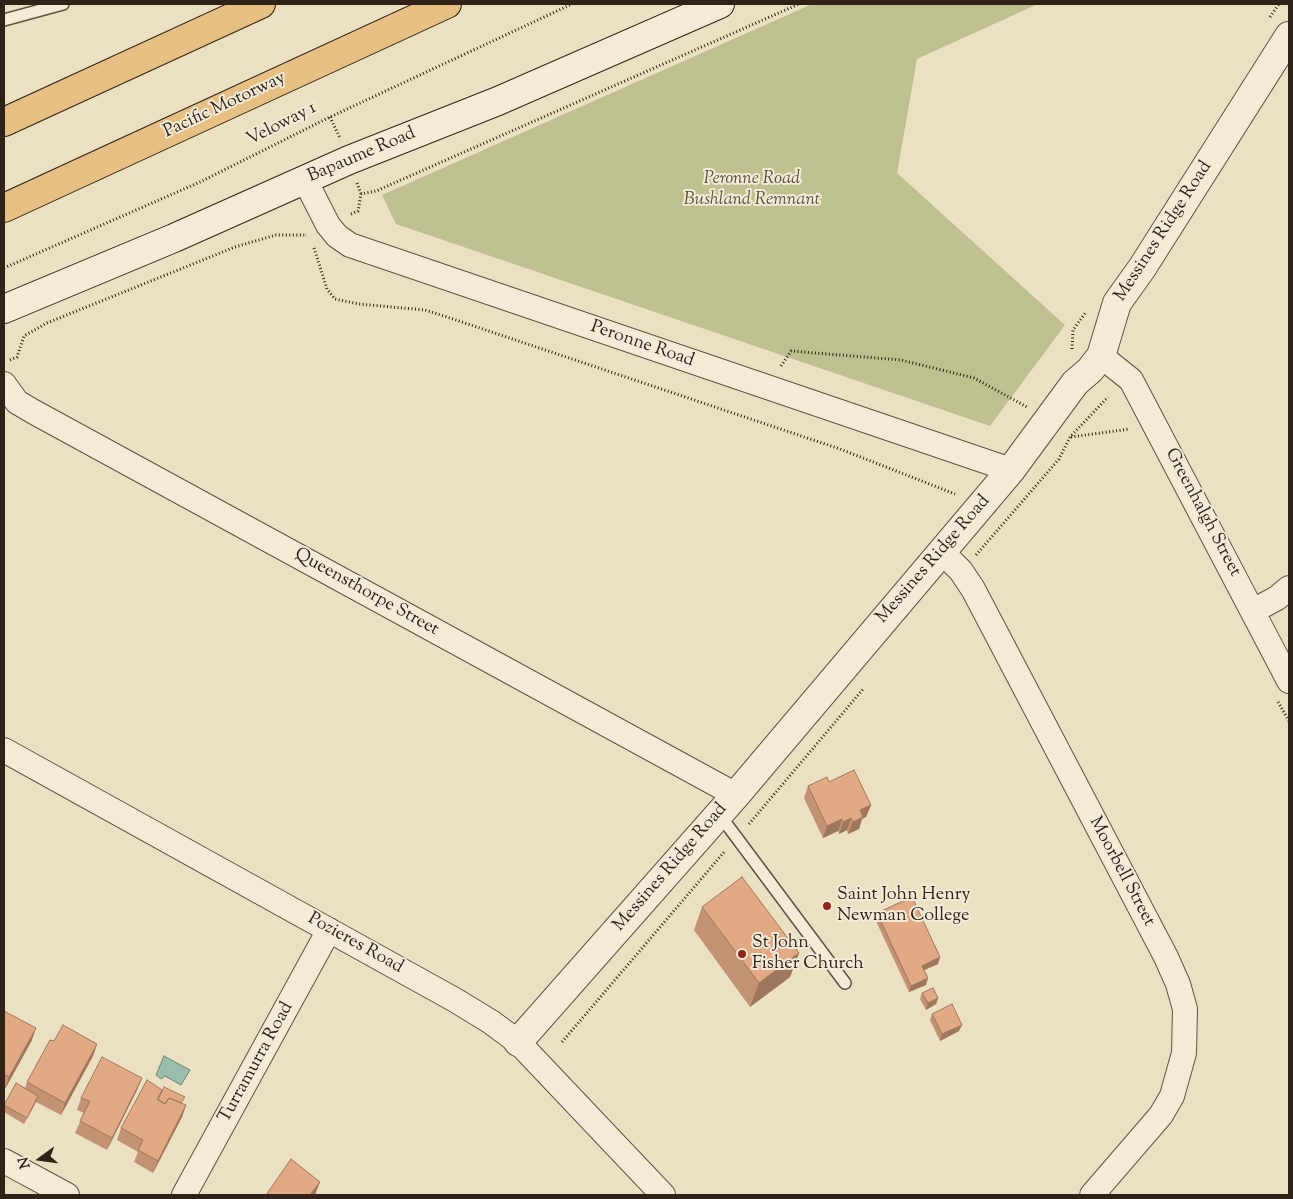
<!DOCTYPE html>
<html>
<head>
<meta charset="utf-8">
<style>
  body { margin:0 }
  #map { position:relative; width:1293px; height:1199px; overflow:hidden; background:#ece0c3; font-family:"Sorts Mill Goudy",serif }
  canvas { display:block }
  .frame { position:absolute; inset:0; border:5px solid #302216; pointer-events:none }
  .north { position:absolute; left:15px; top:1134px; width:50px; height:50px; -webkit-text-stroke:4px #f3ebd8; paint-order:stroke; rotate:256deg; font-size:14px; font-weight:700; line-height:20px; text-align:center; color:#302216 }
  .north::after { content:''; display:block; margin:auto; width:18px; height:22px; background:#302216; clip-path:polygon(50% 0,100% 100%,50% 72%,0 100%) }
</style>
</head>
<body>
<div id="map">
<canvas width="1293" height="1199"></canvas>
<div class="frame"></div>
<div class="north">N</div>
</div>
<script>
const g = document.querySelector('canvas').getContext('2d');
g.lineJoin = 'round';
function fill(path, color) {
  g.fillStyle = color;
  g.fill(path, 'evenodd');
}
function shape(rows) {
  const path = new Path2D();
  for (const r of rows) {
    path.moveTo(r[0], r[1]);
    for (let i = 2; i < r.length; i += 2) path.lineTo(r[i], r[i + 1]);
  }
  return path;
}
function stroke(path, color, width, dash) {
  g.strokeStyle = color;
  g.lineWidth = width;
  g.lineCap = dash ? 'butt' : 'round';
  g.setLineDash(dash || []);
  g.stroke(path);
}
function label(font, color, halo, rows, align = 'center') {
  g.font = font + ' "Sorts Mill Goudy",serif';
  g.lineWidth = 4;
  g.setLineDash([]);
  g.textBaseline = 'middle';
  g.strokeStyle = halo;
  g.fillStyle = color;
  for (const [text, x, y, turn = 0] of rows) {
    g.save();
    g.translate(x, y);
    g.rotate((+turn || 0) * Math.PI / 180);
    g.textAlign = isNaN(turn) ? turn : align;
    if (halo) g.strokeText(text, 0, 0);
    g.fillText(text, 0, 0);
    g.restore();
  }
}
const green = shape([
  [812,4,1038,4,917,59,897,173,1065,325,990,426,396,224,382,195]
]);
const water = shape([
  [164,1056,190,1070,181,1085,165,1076,161,1079,156,1075,164,1056]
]);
const path = shape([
  [1270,17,1279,4],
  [330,117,340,138],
  [357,183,361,194],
  [351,214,358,211,361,194,376,191,799,4],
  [314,248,327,289,335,299,359,304,425,310,447,317,840,449,955,494],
  [4,268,200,182,330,117,572,4],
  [1072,349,1073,330,1086,312],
  [10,360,17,357,24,336,47,323,235,247,276,235,307,235],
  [781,366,791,351,901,360,974,378,1027,407],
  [1071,437,1130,429],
  [976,555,1059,459,1070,437,1108,397],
  [1278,702,1289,721],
  [749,824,864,688],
  [562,1042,725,851]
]);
const service = shape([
  [4,20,63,4],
  [719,814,845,983]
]);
const minor = shape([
  [305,180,328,225,337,236,350,245,1011,470],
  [1101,356,1131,380,1289,681],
  [4,384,17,402,34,412,736,795],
  [941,551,961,571,973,589,1166,957,1178,984,1185,1009,1184,1053,1172,1096,1161,1115,1092,1195],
  [1253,611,1277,598,1289,588],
  [4,750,455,1000,491,1022,518,1042,663,1195],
  [4,1161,67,1195],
  [184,1195,329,930]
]);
const tertiary = shape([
  [518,1042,736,795,1011,470,1075,383,1090,370,1101,356,1117,303,1142,268,1289,36]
]);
const secondary = shape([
  [4,309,174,238,349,160,498,101,720,4]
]);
const motorway = shape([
  [4,122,261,4],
  [4,208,447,4]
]);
const wall = shape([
  [829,782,871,805,866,817,862,819,859,829,848,834,847,830,839,834,838,831,823,838,804,798,808,786],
  [702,907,799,953,790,977,750,1007,694,930],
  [877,913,940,957,938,964,924,970,926,985,909,992,875,919],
  [922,993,938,998,936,1004,926,1010,920,999],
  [4,1011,32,1040,5,1089,4,1089],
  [932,1014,959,1031,940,1041,930,1020],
  [54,1041,97,1044,93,1056,61,1115,36,1102,24,1124,4,1112,4,1104,25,1088,27,1082],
  [142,1078,137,1090,107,1150,75,1133,84,1113,77,1110,81,1098],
  [186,1105,182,1117,153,1173,134,1162,138,1152,117,1140,121,1128]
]);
const shadedWall = shape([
  [871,805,866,817,862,819,859,829,848,834,853,822,860,810],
  [851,818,847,830,839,834,843,822],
  [842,819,838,831,823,838,827,826],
  [799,953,790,977,750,1007,759,983],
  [940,957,938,964,920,972,922,966],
  [928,978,926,985,909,992,911,986],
  [938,998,936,1004,926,1010,928,1003],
  [962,1025,959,1031,940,1041,942,1034],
  [36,1028,32,1040,5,1089,9,1077],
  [97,1044,93,1056,61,1115,65,1103],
  [142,1078,137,1090,107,1150,112,1138],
  [38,1096,36,1102,24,1124],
  [186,1105,182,1117,153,1173,158,1161],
  [320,1182,315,1195,310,1195]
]);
const building = shape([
  [854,770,871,805,860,810,863,817,853,822,851,818,843,822,842,819,827,826,808,786,827,777,829,782,854,770],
  [742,877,799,953,759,983,702,907,742,877],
  [912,897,940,957,922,966,928,978,911,986,877,913,912,897],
  [933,988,938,998,928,1003,922,993,933,988],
  [952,1004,962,1025,942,1034,932,1014,952,1004],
  [4,1011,36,1028,9,1077,4,1074,4,1011],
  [63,1025,97,1044,65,1103,27,1082,50,1040,54,1041,63,1025],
  [102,1057,142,1078,112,1138,80,1121,90,1101,81,1098,102,1057],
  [147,1080,162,1090,157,1099,165,1104,169,1098,186,1105,158,1161,138,1150,143,1140,121,1128,147,1080],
  [16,1083,38,1096,27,1118,4,1105,16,1083],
  [164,1087,185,1097,181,1103,169,1098,165,1104,158,1100,164,1087],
  [291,1159,320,1182,310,1195,266,1195,291,1159]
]);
const markers = [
  [827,906,5,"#8f2418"],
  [742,954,5,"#8f2418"]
];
const streetNames = [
  ["Pacific Motorway",225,106,-25],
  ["Veloway 1",282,125,-27],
  ["Bapaume Road",362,156,-23],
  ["Messines Ridge Road",1164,232,-57],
  ["Peronne Road",642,345,19],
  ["Greenhalgh Street",1202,513,62],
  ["Messines Ridge Road",934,560,-49],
  ["Queensthorpe Street",366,593,29],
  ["Messines Ridge Road",671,868,-49],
  ["Moorbell Street",1121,872,62],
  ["Pozieres Road",355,944,29],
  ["Turramurra Road",257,1063,-61]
];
const parkNames = [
  ["Peronne Road",752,180],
  ["Bushland Remnant",752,201]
];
const poiNames = [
  ["Saint John Henry",837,896],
  ["Newman College",837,917],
  ["St John",752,944],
  ["Fisher Church",752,965]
];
fill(green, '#bec18f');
fill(water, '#9abead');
stroke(water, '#708071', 1);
stroke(service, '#5f5241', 14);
stroke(minor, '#5f5241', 26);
stroke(tertiary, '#5f5241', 30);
stroke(secondary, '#302216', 30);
stroke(motorway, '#302216', 30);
stroke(path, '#302216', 3, [1, 2.5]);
stroke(service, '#f3ebd8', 11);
stroke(minor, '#f3ebd8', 24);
stroke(tertiary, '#f3ebd8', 28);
stroke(secondary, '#f3ebd8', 28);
stroke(motorway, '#e6c082', 28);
fill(wall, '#c29272');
fill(shadedWall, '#9e775d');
fill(building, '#e1aa85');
stroke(building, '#9e775d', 1);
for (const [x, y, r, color] of markers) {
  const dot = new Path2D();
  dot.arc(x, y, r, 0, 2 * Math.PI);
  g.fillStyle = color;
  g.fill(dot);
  stroke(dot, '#f3ebd8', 2);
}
label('18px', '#302216', '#f3ebd8', streetNames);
label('italic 18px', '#5b523a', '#f3ebd8', parkNames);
label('18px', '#302216', '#f3ebd8', poiNames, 'left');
</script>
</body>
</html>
